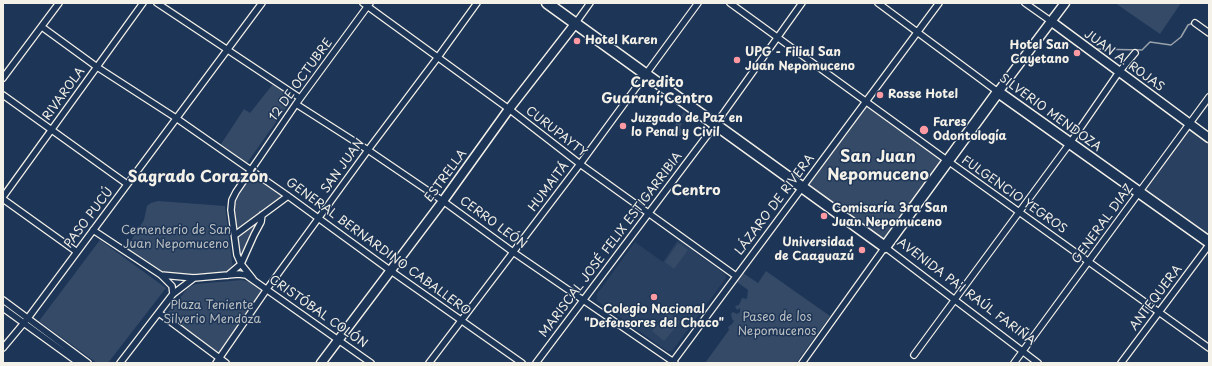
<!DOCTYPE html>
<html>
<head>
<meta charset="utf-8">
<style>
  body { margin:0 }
  #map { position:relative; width:1212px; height:366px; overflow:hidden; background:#1d3557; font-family:"Playpen Sans",sans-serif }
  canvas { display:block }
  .frame { position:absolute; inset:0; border:4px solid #f4f1e8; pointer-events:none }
</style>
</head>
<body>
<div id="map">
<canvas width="1212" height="366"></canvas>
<div class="frame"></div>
</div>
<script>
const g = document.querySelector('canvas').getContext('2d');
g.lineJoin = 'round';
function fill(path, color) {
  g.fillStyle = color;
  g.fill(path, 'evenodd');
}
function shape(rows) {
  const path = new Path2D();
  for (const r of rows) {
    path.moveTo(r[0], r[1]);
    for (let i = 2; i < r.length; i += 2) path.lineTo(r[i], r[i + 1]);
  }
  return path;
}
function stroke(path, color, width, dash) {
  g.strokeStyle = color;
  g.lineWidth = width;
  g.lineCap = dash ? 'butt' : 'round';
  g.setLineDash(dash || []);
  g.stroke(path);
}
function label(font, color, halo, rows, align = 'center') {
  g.font = font + ' "Playpen Sans",sans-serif';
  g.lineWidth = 3;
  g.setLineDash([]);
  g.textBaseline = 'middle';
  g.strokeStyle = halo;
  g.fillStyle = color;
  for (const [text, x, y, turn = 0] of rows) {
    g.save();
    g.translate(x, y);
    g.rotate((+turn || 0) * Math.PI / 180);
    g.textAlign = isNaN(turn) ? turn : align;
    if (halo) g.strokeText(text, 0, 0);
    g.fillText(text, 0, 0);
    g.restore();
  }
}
const built = shape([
  [1191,127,1209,140,1209,240,1141,192],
  [678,240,725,274,726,278,672,351,667,351,597,301,597,294,635,242,663,262]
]);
const green = shape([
  [1115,3,1181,3,1160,34],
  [273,84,293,98,247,163,221,144,244,109,250,113],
  [867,103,946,161,885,245,803,187],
  [684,112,686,114,680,122,682,124,680,127,681,129,687,129,687,131,686,133,683,133,679,136,675,137,674,137,676,134,672,131,678,119,680,118],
  [250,170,288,196,262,215,241,264,232,200],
  [158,201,225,206,233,269,228,276,161,273,125,250,144,220,147,206,151,203],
  [100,240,166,288,108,363,97,363,39,321],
  [678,243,688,250,674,269,665,262],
  [766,271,830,316,796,363,705,363,729,330,728,327,732,324,734,321,732,319,731,314,733,312,737,314,740,312,740,308,737,310,735,306,739,305,742,298,746,299,747,298,748,290,737,282,743,273,758,283],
  [242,280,250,282,263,290,219,354,216,353,167,316,167,313,189,287,196,284],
  [668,312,680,322,664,341,652,331]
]);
const stream = shape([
  [1094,49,1142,50,1150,42,1171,45,1181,37,1188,25,1193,23]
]);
const street = shape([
  [157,3,300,98],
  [363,3,509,109,580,164,736,276],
  [730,3,948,161,1209,348],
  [878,3,998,92],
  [1025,3,1052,22],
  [1195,23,1209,33],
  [575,24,590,3],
  [42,27,97,67,176,118,288,196,391,271,522,363],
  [3,78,59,3],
  [3,95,127,184],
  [296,104,368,150,443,201,513,252,675,363],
  [3,197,143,3],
  [3,199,77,252],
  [93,230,161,275,172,286,173,294],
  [235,235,288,196],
  [161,275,194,278,239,274,246,275,371,363],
  [228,275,241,264,254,235,261,222,262,215],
  [253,279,241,264,237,255,231,210,232,200,236,192,296,104,370,3],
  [3,300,88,363],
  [3,308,79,363],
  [159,313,226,363],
  [3,348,28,318,262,3],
  [914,355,1070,143,1119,72,1135,53],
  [120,363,173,294,194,278],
  [216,363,267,289,368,150,438,57,477,3],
  [429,363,580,164,698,3],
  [536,363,715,125,802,3],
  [672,363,939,3],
  [802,363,885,247,1038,363],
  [1014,363,1209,97],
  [1121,363,1209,245]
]);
const secondary = shape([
  [1052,22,1209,138],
  [998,92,1065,3],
  [321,363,443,201,509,109,575,24]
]);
const highway = shape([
  [547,3,885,247,998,92,1209,242]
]);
const markers = [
  [577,41,4,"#ff9aa2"],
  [1077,53,4,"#ff9aa2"],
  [737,60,4,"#ff9aa2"],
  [880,95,4,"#ff9aa2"],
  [623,126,4,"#ff9aa2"],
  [924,130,5,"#ff9aa2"],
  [824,216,4,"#ff9aa2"],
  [862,250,4,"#ff9aa2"],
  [654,297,4,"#ff9aa2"]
];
const poiNames = [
  ["Hotel Karen",585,41],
  ["Hotel San",1069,46,"right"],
  ["Cayetano",1069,60,"right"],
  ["UPG - Filial San",745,53],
  ["Juan Nepomuceno",745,67],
  ["Rosse Hotel",888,95],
  ["Juzgado de Paz en",631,119],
  ["lo Penal y Civil",631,133],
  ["Fares",933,123],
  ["Odontología",933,137],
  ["Comisaría 3ra San",832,209],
  ["Juan Nepomuceno",832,223],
  ["Universidad",854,243,"right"],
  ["de Caaguazú",854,257,"right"],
  ["Colegio Nacional",654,310,"center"],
  ["\"Defensores del Chaco\"",654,324,"center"]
];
const streetNames = [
  ["JUAN A. ROJAS",1124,61,36],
  ["12 DE OCTUBRE",301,80,-54],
  ["RIVAROLA",64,94,-54],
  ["SILVERIO MENDOZA",1050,113,36],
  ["CURUPAYTY",556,132,38],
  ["SAN JUAN",343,166,-54],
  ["ESTRELLA",446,176,-54],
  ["HUMAITÁ",549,187,-53],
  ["FULGENCIO YEGROS",1014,195,35],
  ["LÁZARO DE RIVERA",775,205,-53],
  ["PASO PUCÚ",89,218,-53],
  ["CERRO LEÓN",493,223,36],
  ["GENERAL DIAZ",1103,224,-54],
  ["MARISCAL JOSÉ FELIX ESTIGARRIBIA",611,245,-53],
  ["GENERAL BERNARDINO CABALLERO",378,247,36],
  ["AVENIDA PA'I RAÚL FARIÑA",966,292,37],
  ["ANTEQUERA",1156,298,-53],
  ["CRISTÓBAL COLÓN",318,312,35]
];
const parkNames = [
  ["Cementerio de San",176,231],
  ["Juan Nepomuceno",176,245],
  ["Plaza Teniente",212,306],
  ["Silverio Mendoza",212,320],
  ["Paseo de los",777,318],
  ["Nepomucenos",777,332]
];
const quarterNames = [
  ["Credito",657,83],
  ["Guaraní;Centro",657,99],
  ["Centro",696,191]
];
const districtNames = [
  ["San Juan",878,158],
  ["Nepomuceno",878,176],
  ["Sagrado Corazón",198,178]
];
fill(built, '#2a4060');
fill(green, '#354a67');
stroke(stream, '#9aa2ab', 1.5);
stroke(street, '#f4f1e8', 8);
stroke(secondary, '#f4f1e8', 11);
stroke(highway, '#f4f1e8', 13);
stroke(street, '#1d3557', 5.5);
stroke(secondary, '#1d3557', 8);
stroke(highway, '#1d3557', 10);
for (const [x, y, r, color] of markers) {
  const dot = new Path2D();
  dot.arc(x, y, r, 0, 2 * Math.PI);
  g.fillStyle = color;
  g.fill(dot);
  stroke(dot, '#1d3557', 1.5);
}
label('bold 12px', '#f4f1e8', '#1d3557', poiNames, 'left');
label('12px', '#f4f1e8', '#1d3557', streetNames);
label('12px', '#bbbfc1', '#1d3557', parkNames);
label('bold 14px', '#f4f1e8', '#1d3557', quarterNames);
label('bold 16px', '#f4f1e8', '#1d3557', districtNames);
</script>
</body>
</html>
